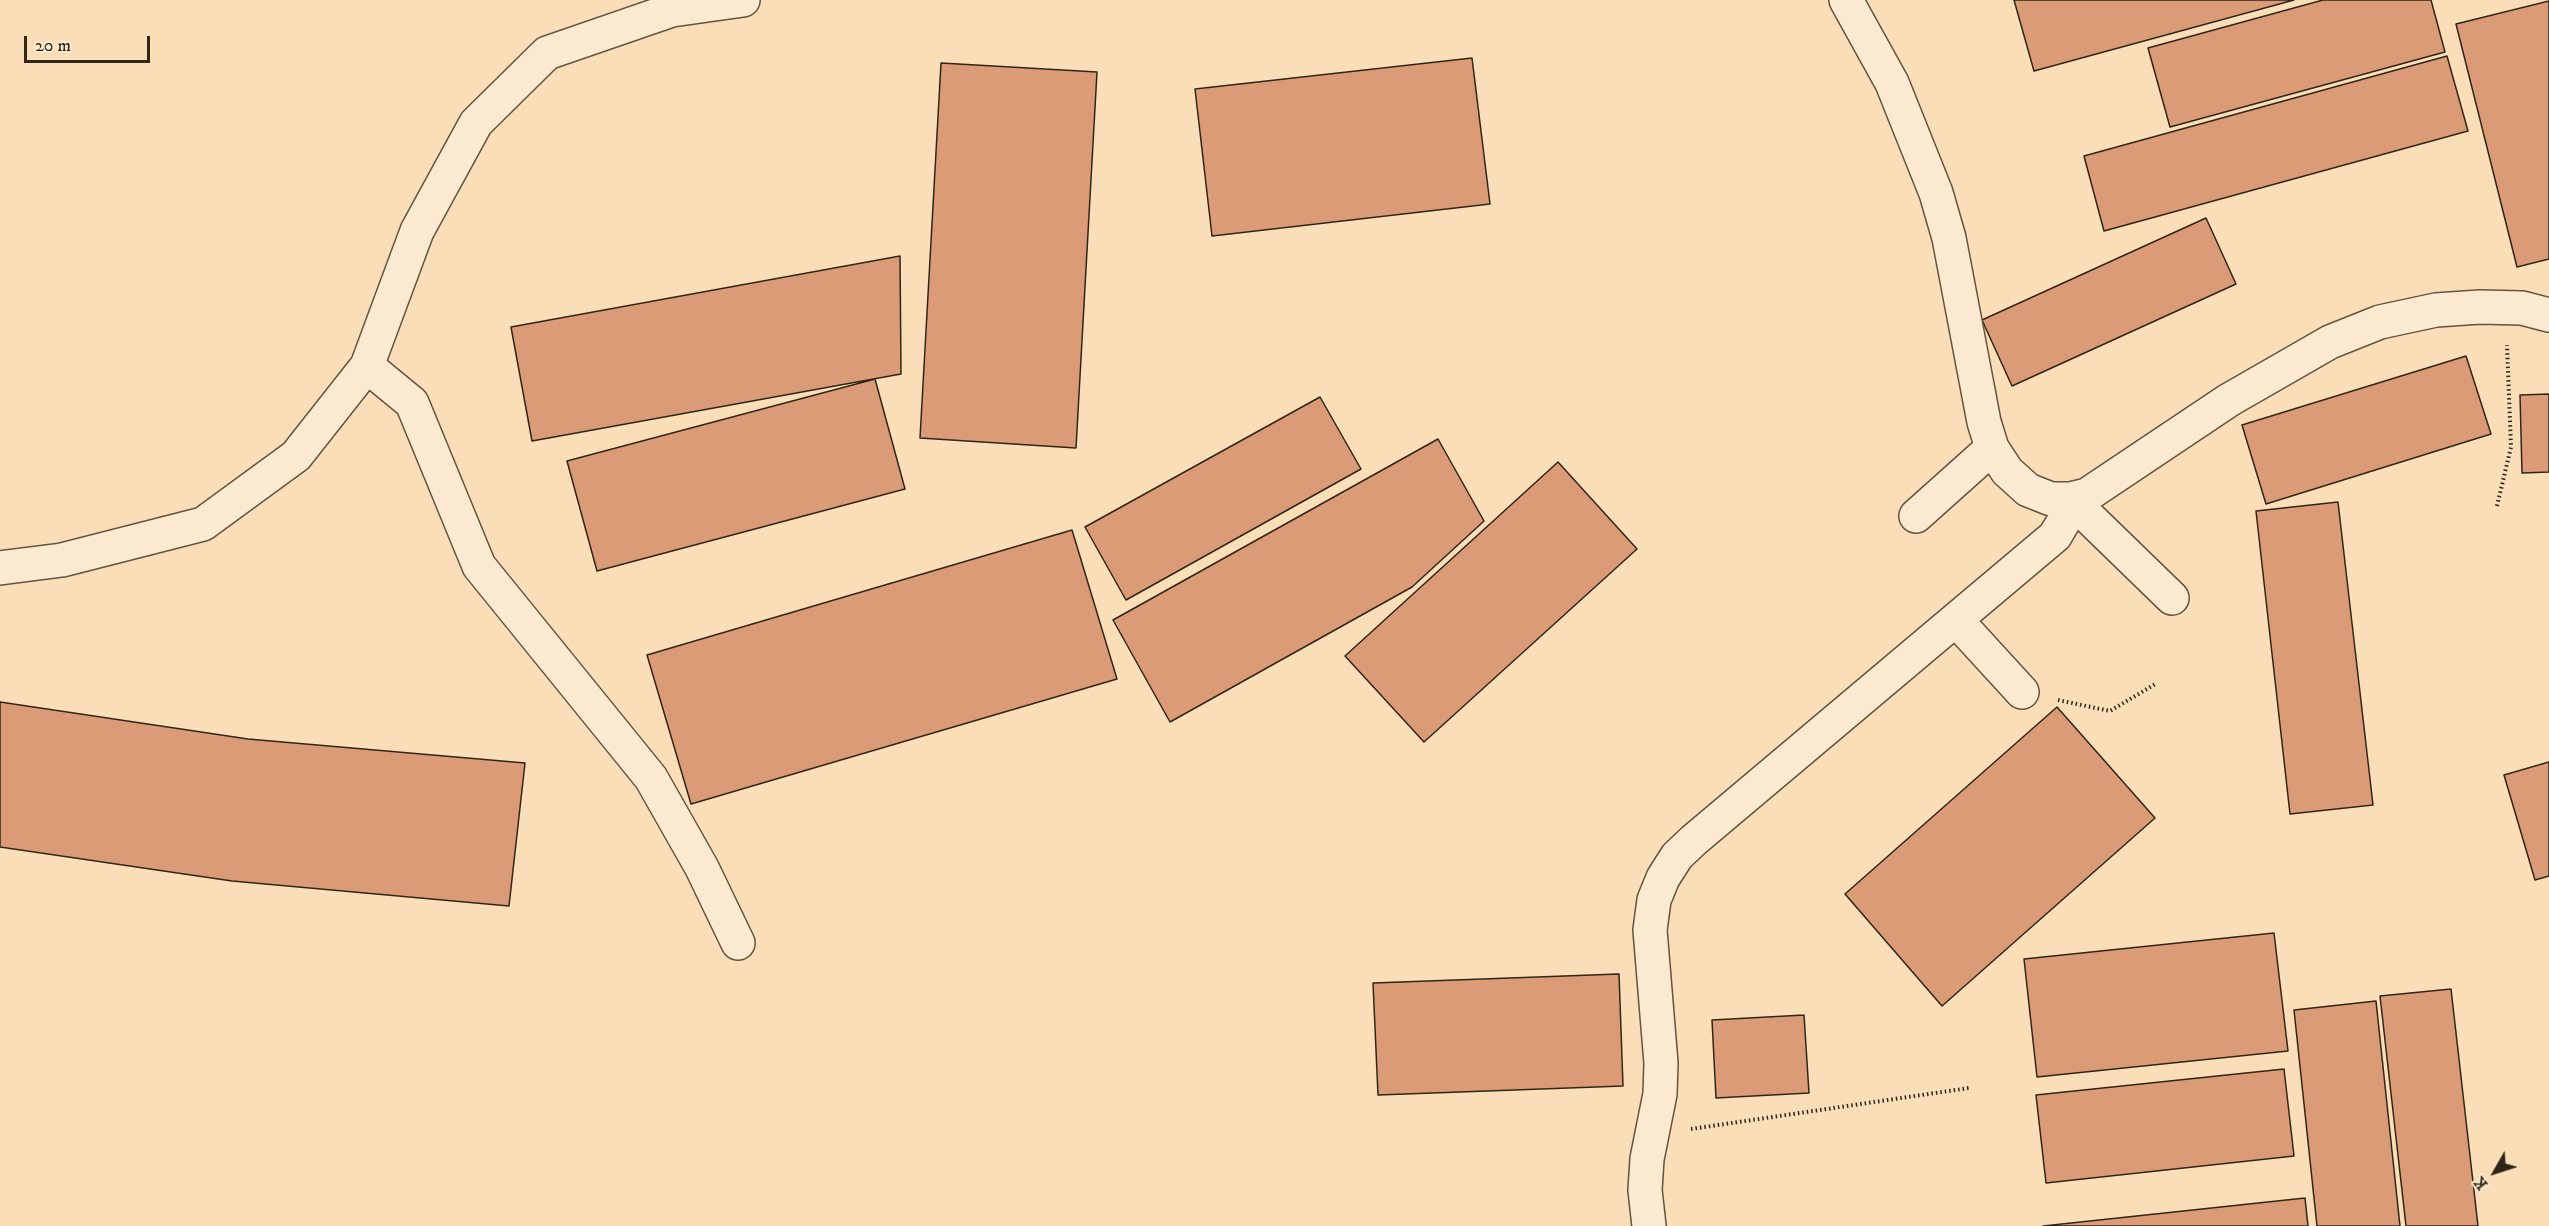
<!DOCTYPE html>
<html>
<head>
<meta charset="utf-8">
<style>
  body { margin:0 }
  #map { position:relative; width:2549px; height:1226px; overflow:hidden; background:#fadeb7; font-family:"IM FELL DW Pica",serif }
  canvas { display:block }
  .north { position:absolute; left:2465px; top:1142px; width:60px; height:60px; -webkit-text-stroke:4px #fcead0; paint-order:stroke; rotate:231deg; font-size:16px; font-weight:700; line-height:24px; text-align:center; color:#2f2619 }
  .north::after { content:''; display:block; margin:auto; width:21px; height:27px; background:#2f2619; clip-path:polygon(50% 0,100% 100%,50% 72%,0 100%) }
  .scale { position:absolute; left:24px; top:36px; width:126px; height:27px; box-sizing:border-box; border:3px solid #2f2619; border-top:0; padding-left:8px; font-size:18px; line-height:21px; white-space:nowrap; color:#2f2619; -webkit-text-stroke:4px #fcead0; paint-order:stroke }
</style>
</head>
<body>
<div id="map">
<canvas width="2549" height="1226"></canvas>
<div class="north">K</div>
<div class="scale">20 m</div>
</div>
<script>
const g = document.querySelector('canvas').getContext('2d');
g.lineJoin = 'round';
function fill(path, color) {
  g.fillStyle = color;
  g.fill(path, 'evenodd');
}
function shape(rows) {
  const path = new Path2D();
  for (const r of rows) {
    path.moveTo(r[0], r[1]);
    for (let i = 2; i < r.length; i += 2) path.lineTo(r[i], r[i + 1]);
  }
  return path;
}
function stroke(path, color, width, dash) {
  g.strokeStyle = color;
  g.lineWidth = width;
  g.lineCap = dash ? 'butt' : 'round';
  g.setLineDash(dash || []);
  g.stroke(path);
}
const building = shape([
  [2014,0,2294,0,2034,71,2014,0],
  [2323,0,2431,0,2445,52,2170,127,2148,48,2323,0],
  [2549,1,2549,259,2517,267,2456,24,2549,1],
  [2447,56,2468,131,2104,231,2084,156,2447,56],
  [1472,58,1490,204,1212,236,1195,89,1472,58],
  [941,63,1097,72,1076,448,920,438,941,63],
  [2206,218,2236,284,2012,386,1982,320,2206,218],
  [900,256,901,374,532,441,511,327,900,256],
  [2466,356,2491,434,2266,504,2242,425,2466,356],
  [875,379,905,489,597,571,567,461,875,379],
  [2549,394,2549,472,2522,473,2520,395,2549,394],
  [1320,397,1361,469,1126,600,1085,527,1320,397],
  [1438,439,1484,521,1412,587,1170,722,1113,620,1438,439],
  [1558,462,1637,549,1424,742,1345,656,1558,462],
  [2338,502,2373,805,2290,814,2256,511,2338,502],
  [1072,530,1117,679,691,804,647,655,1072,530],
  [0,702,248,739,525,763,509,906,232,881,0,847,0,702],
  [2057,707,2155,818,1942,1006,1845,894,2057,707],
  [2549,762,2549,876,2535,880,2504,775,2549,762],
  [2274,933,2288,1051,2037,1077,2024,959,2274,933],
  [1619,974,1623,1086,1378,1095,1373,983,1619,974],
  [2451,989,2478,1226,2406,1226,2380,996,2451,989],
  [2376,1001,2400,1226,2317,1226,2294,1010,2376,1001],
  [1804,1015,1809,1093,1716,1098,1712,1020,1804,1015],
  [2284,1069,2294,1156,2046,1183,2036,1095,2284,1069],
  [2305,1198,2308,1226,2043,1226,2305,1198]
]);
const path = shape([
  [2497,506,2511,447,2507,345],
  [2058,700,2110,711,2157,683],
  [1691,1129,1969,1088]
]);
const minor = shape([
  [1846,0,1892,83,1936,193,1949,238,1984,422,1992,448,2007,471,2028,490,2051,499,2070,499,2087,495,2229,400,2330,342,2380,322,2436,310,2480,307,2522,308,2549,315],
  [367,366,412,403,479,566,651,778,702,868,738,943],
  [2070,499,2172,598],
  [1916,516,1992,448],
  [0,568,62,560,203,524,296,456,367,366,417,231,476,123,547,53,672,10,743,0],
  [1957,621,2022,692],
  [1649,1226,1645,1190,1647,1159,1660,1094,1661,1063,1650,930,1654,900,1663,878,1677,856,1694,840,2055,536,2068,514,2070,499]
]);
fill(building, '#dc9b77');
stroke(building, '#2f2619', 1.5);
stroke(minor, '#625440', 36);
stroke(path, '#2f2619', 4, [1.5, 3]);
stroke(minor, '#fcead0', 33);
</script>
</body>
</html>
